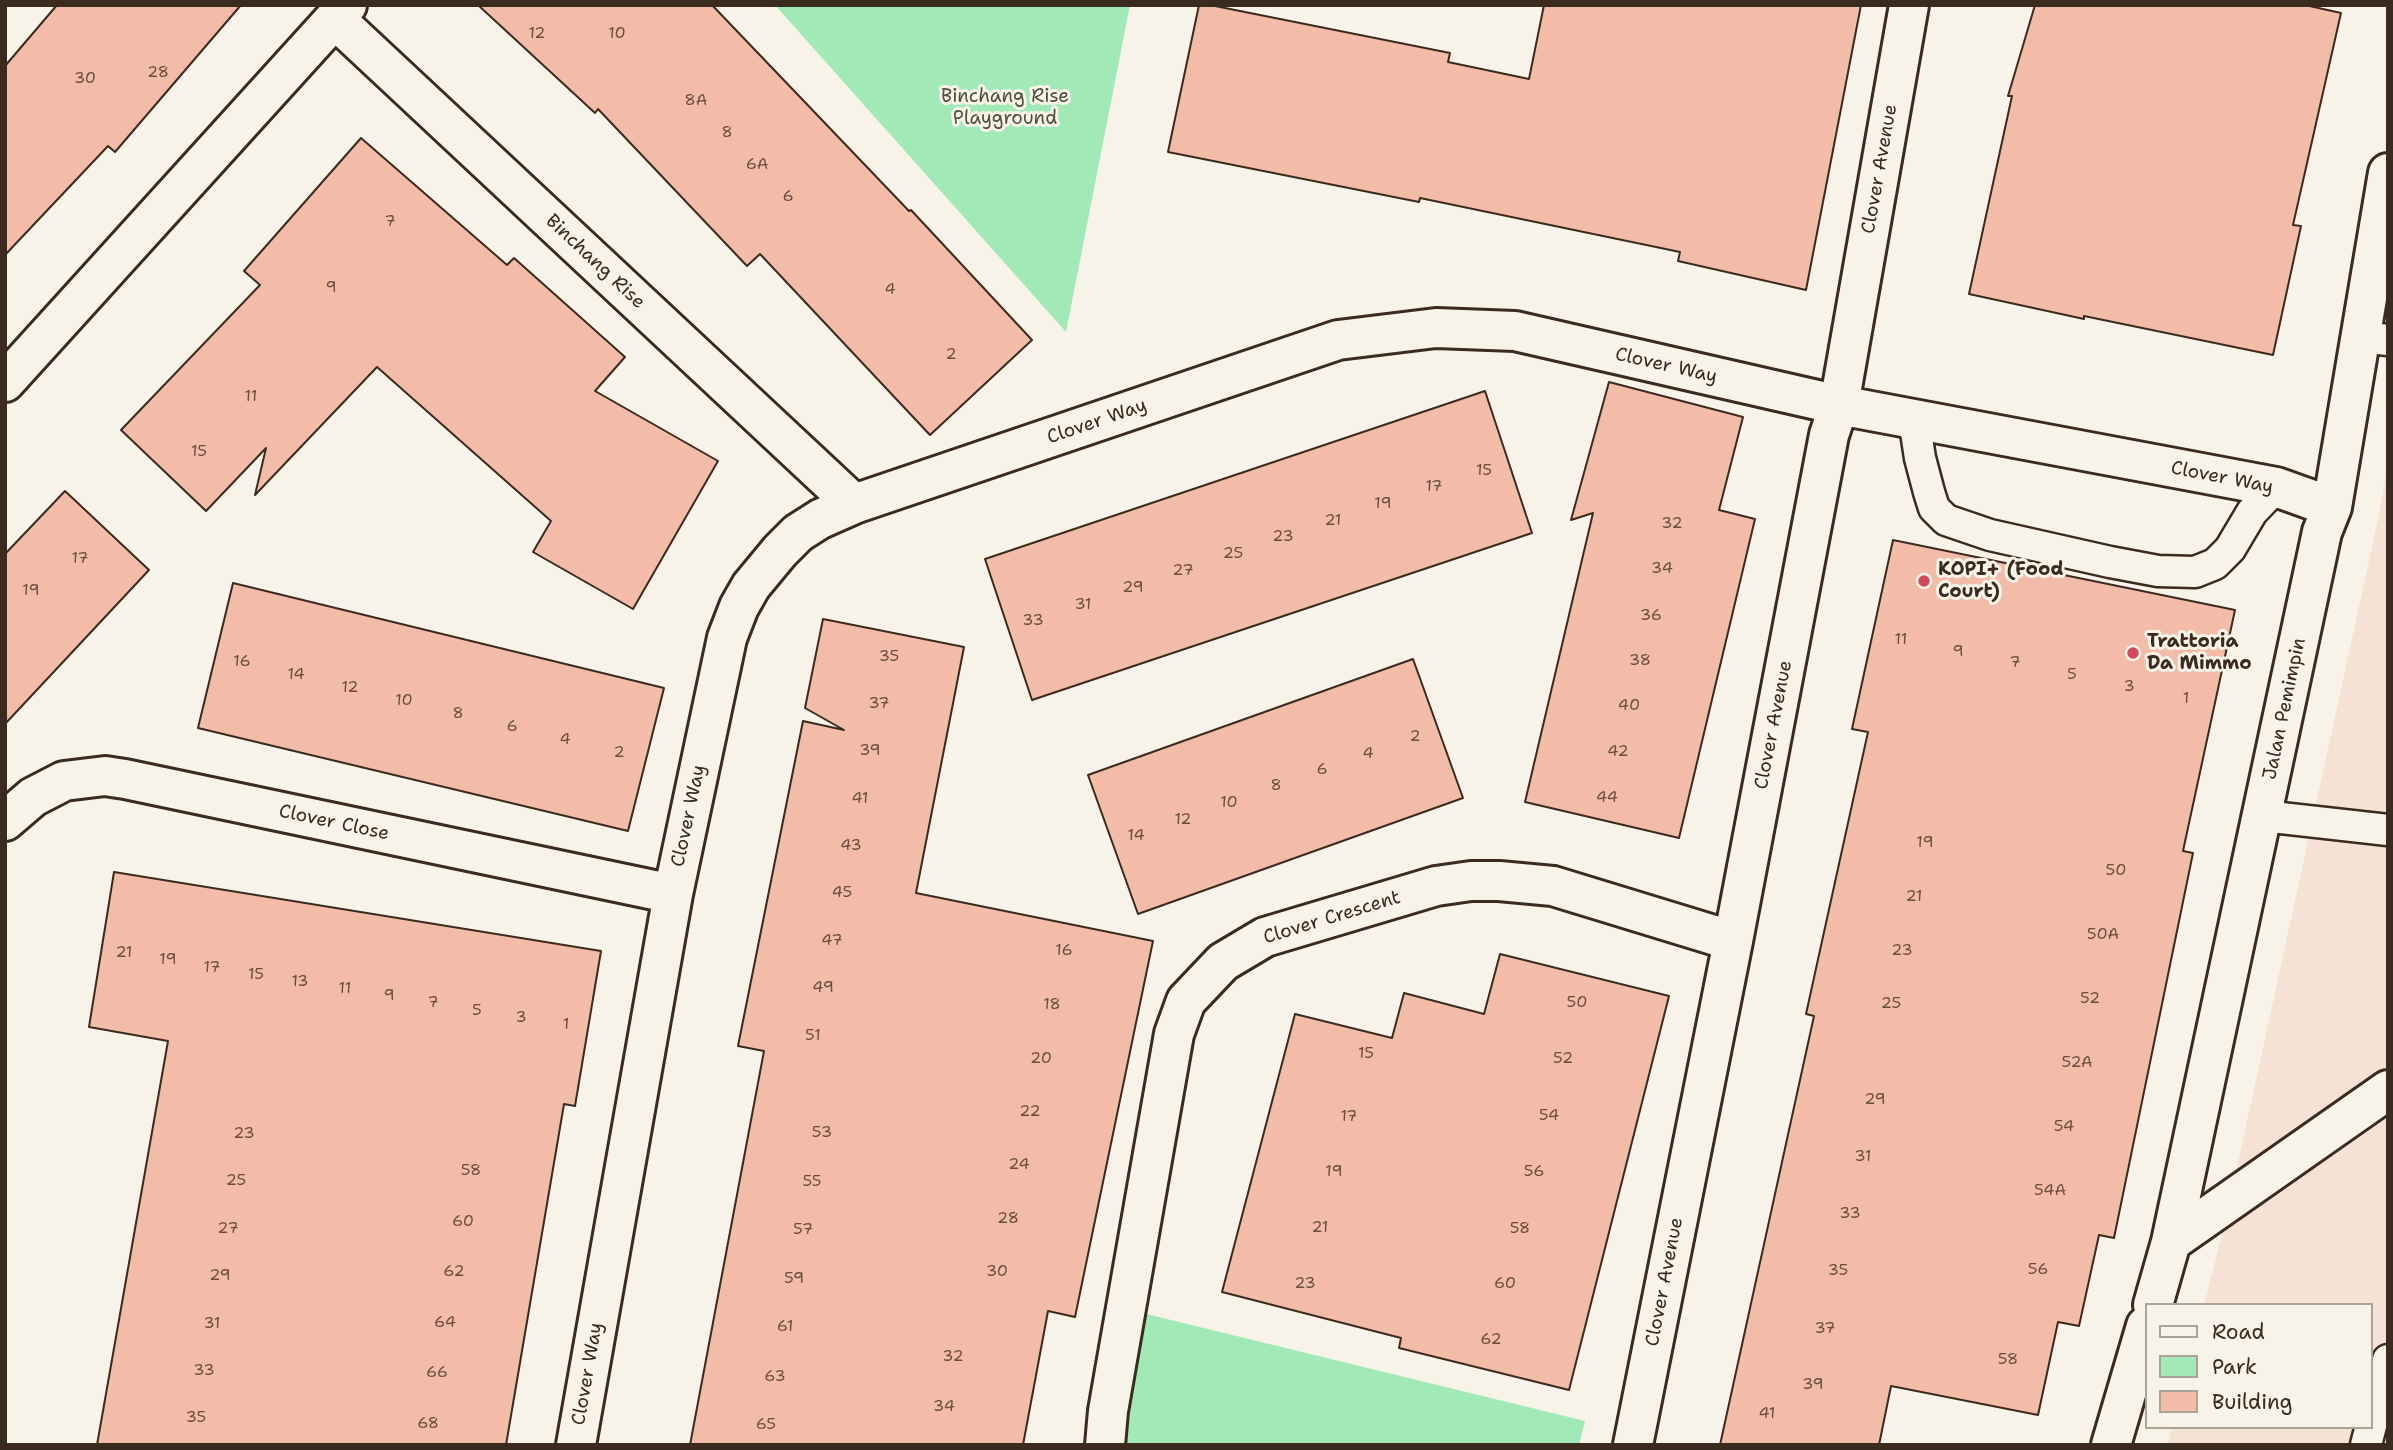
<!DOCTYPE html>
<html>
<head>
<meta charset="utf-8">
<style>
  body { margin:0 }
  #map { position:relative; width:2393px; height:1450px; overflow:hidden; background:#f7f3e8; font-family:"Shantell Sans",sans-serif }
  canvas { display:block }
  .frame { position:absolute; inset:0; border:7px solid #3b2a1e; pointer-events:none }
  .legend { position:absolute; left:2145px; top:1303px; width:228px; height:126px; box-sizing:border-box; background:#f7f3e8; border:2px solid #aca397; margin:0; padding:9px 12px; list-style:none; font-size:21px; color:#3b2a1e }
  .legend li { display:flex; align-items:center; gap:14px; height:35px }
  .legend b { width:35px; border:2px solid #aca397 }
</style>
</head>
<body>
<div id="map">
<canvas width="2393" height="1450"></canvas>
<div class="frame"></div>
<ul class="legend">
<li><b style="height:9px;background:#f7f3e8"></b>Road</li>
<li><b style="height:19px;background:#a1e9b7"></b>Park</li>
<li><b style="height:19px;background:#f3bca8"></b>Building</li>
</ul>
</div>
<script>
const g = document.querySelector('canvas').getContext('2d');
g.lineJoin = 'round';
function fill(path, color) {
  g.fillStyle = color;
  g.fill(path, 'evenodd');
}
function shape(rows) {
  const path = new Path2D();
  for (const r of rows) {
    path.moveTo(r[0], r[1]);
    for (let i = 2; i < r.length; i += 2) path.lineTo(r[i], r[i + 1]);
  }
  return path;
}
function stroke(path, color, width, dash) {
  g.strokeStyle = color;
  g.lineWidth = width;
  g.lineCap = dash ? 'butt' : 'round';
  g.setLineDash(dash || []);
  g.stroke(path);
}
function label(font, color, halo, rows, align = 'center') {
  g.font = font + ' "Shantell Sans",sans-serif';
  g.lineWidth = 6;
  g.setLineDash([]);
  g.textBaseline = 'middle';
  g.strokeStyle = halo;
  g.fillStyle = color;
  for (const [text, x, y, turn = 0] of rows) {
    g.save();
    g.translate(x, y);
    g.rotate((+turn || 0) * Math.PI / 180);
    g.textAlign = isNaN(turn) ? turn : align;
    if (halo) g.strokeText(text, 0, 0);
    g.fillText(text, 0, 0);
    g.restore();
  }
}
const built = shape([
  [2388,460,2388,1445,2168,1445,2172,1427,2370,1427,2370,1305,2204,1305,2226,1218,2380,510]
]);
const green = shape([
  [775,5,1130,5,1066,332],
  [1138,1312,1585,1421,1579,1445,1116,1445]
]);
const building = shape([
  [57,5,241,5,115,152,108,146,5,255,5,66,57,5],
  [478,5,712,5,909,211,911,210,1032,340,930,435,760,254,747,266,598,109,595,113,478,5],
  [1199,5,1210,5,1450,53,1448,62,1529,79,1544,5,1861,5,1806,290,1678,261,1680,252,1420,198,1419,202,1168,152,1199,5],
  [2035,5,2305,5,2341,13,2293,225,2301,226,2273,355,2084,316,2084,319,1969,294,2012,96,2008,96,2035,5],
  [361,138,507,265,514,258,625,357,595,391,718,461,633,609,533,552,551,521,377,367,255,495,266,448,206,511,121,430,260,285,244,271,361,138],
  [1609,382,1743,417,1719,510,1755,519,1679,838,1525,802,1593,513,1571,520,1609,382],
  [1485,391,1532,533,1032,700,985,559,1485,391],
  [65,491,149,570,5,724,5,554,65,491],
  [1893,540,2235,610,2183,851,2193,853,2114,1238,2099,1235,2079,1326,2058,1322,2038,1415,1891,1386,1879,1445,1720,1445,1814,1016,1806,1014,1868,732,1852,729,1893,540],
  [233,583,664,688,628,831,198,728,233,583],
  [823,619,964,647,916,893,1153,941,1075,1317,1048,1311,1023,1445,690,1445,764,1051,738,1046,803,721,844,730,805,708,823,619],
  [1413,659,1463,798,1138,914,1088,775,1413,659],
  [114,872,601,951,575,1106,564,1104,506,1445,97,1445,168,1041,89,1027,114,872],
  [1500,954,1669,996,1569,1390,1399,1348,1401,1338,1222,1292,1295,1014,1392,1038,1404,993,1484,1014,1500,954]
]);
const lane = shape([
  [2360,337,2388,340],
  [1914,419,1920,458,1929,492,1934,508,1946,520,1990,535,2110,562,2158,571,2195,572,2215,564,2230,549,2252,512,2276,487],
  [2263,816,2388,830],
  [2366,1445,2388,1360]
]);
const street = shape([
  [335,19,854,504],
  [5,382,347,5],
  [5,821,33,797,64,781,105,776,125,779,673,894],
  [2171,1242,2388,1090],
  [2153,1305,2171,1242,2322,532,2332,507,2388,173],
  [576,1445,673,894,727,638,739,607,751,586,780,551,798,533,820,519,854,504,1338,340,1436,328,1515,331,1839,405,2276,487,2332,507],
  [1105,1445,1108,1411,1174,1034,1186,1001,1223,962,1265,937,1436,886,1471,881,1499,881,1553,886,1733,941],
  [1633,1445,1733,941,1829,435,1839,405,1909,5],
  [2111,1445,2146,1326]
]);
const markers = [
  [1924,581,7,"#d1495b"],
  [2133,653,7,"#d1495b"]
];
const numberNames = [
  ["12",537,34],
  ["10",617,34],
  ["28",158,73],
  ["30",85,79],
  ["8A",696,101],
  ["8",727,133],
  ["6A",757,165],
  ["6",788,197],
  ["7",390,222],
  ["9",331,288],
  ["4",890,290],
  ["2",951,355],
  ["11",251,397],
  ["15",199,452],
  ["15",1484,471],
  ["17",1434,487],
  ["19",1383,504],
  ["21",1333,521],
  ["32",1672,524],
  ["23",1283,537],
  ["25",1233,554],
  ["17",80,559],
  ["34",1662,569],
  ["27",1183,571],
  ["29",1133,588],
  ["19",31,591],
  ["31",1083,605],
  ["36",1651,616],
  ["33",1033,621],
  ["11",1901,640],
  ["9",1958,652],
  ["35",889,657],
  ["38",1640,661],
  ["16",242,662],
  ["7",2015,663],
  ["14",296,675],
  ["5",2072,675],
  ["3",2129,687],
  ["12",350,688],
  ["1",2186,699],
  ["10",404,701],
  ["37",879,704],
  ["40",1629,706],
  ["8",458,714],
  ["6",512,727],
  ["2",1415,737],
  ["4",565,740],
  ["39",870,751],
  ["42",1618,752],
  ["2",619,753],
  ["4",1368,754],
  ["6",1322,770],
  ["8",1276,786],
  ["44",1607,798],
  ["41",860,799],
  ["10",1229,803],
  ["12",1183,820],
  ["14",1136,836],
  ["19",1925,843],
  ["43",851,846],
  ["50",2116,871],
  ["45",842,893],
  ["21",1914,897],
  ["50A",2103,935],
  ["47",832,941],
  ["16",1064,951],
  ["23",1902,951],
  ["21",124,953],
  ["19",168,960],
  ["17",212,968],
  ["15",256,975],
  ["13",300,982],
  ["49",823,988],
  ["11",345,989],
  ["9",389,996],
  ["52",2090,999],
  ["7",433,1003],
  ["50",1577,1003],
  ["25",1891,1004],
  ["18",1052,1005],
  ["5",477,1011],
  ["3",521,1018],
  ["1",566,1025],
  ["51",813,1036],
  ["15",1366,1054],
  ["20",1041,1059],
  ["52",1563,1059],
  ["52A",2077,1063],
  ["29",1875,1100],
  ["22",1030,1112],
  ["54",1549,1116],
  ["17",1349,1117],
  ["54",2064,1127],
  ["53",822,1133],
  ["23",244,1134],
  ["31",1863,1157],
  ["24",1019,1165],
  ["58",471,1171],
  ["19",1334,1172],
  ["56",1534,1172],
  ["25",236,1181],
  ["55",812,1182],
  ["54A",2050,1191],
  ["33",1850,1214],
  ["28",1008,1219],
  ["60",463,1222],
  ["21",1320,1228],
  ["27",228,1229],
  ["58",1520,1229],
  ["57",803,1230],
  ["56",2038,1270],
  ["35",1838,1271],
  ["62",454,1272],
  ["30",997,1272],
  ["29",220,1276],
  ["59",794,1279],
  ["23",1305,1284],
  ["60",1505,1284],
  ["64",445,1323],
  ["31",212,1324],
  ["61",785,1327],
  ["37",1825,1329],
  ["62",1491,1340],
  ["32",953,1357],
  ["58",2008,1360],
  ["33",204,1371],
  ["66",437,1373],
  ["63",775,1377],
  ["39",1813,1385],
  ["34",944,1407],
  ["41",1767,1414],
  ["35",196,1418],
  ["68",428,1424],
  ["65",766,1425]
];
const parkNames = [
  ["Binchang Rise",1005,97],
  ["Playground",1005,119]
];
const streetNames = [
  ["Clover Avenue",1880,169,-80],
  ["Binchang Rise",595,262,43],
  ["Clover Way",1666,366,13],
  ["Clover Way",1097,422,-19],
  ["Clover Way",2222,478,11],
  ["Jalan Pemimpin",2285,709,-78],
  ["Clover Avenue",1774,725,-79],
  ["Clover Way",689,816,-78],
  ["Clover Close",334,823,12],
  ["Clover Crescent",1332,918,-17],
  ["Clover Avenue",1665,1282,-79],
  ["Clover Way",588,1374,-80]
];
const poiNames = [
  ["KOPI+ (Food",1938,570],
  ["Court)",1938,592],
  ["Trattoria",2147,642],
  ["Da Mimmo",2147,664]
];
fill(built, '#f6e2d5');
fill(green, '#a1e9b7');
fill(building, '#f3bca8');
stroke(building, '#3b2a1e', 2);
stroke(lane, '#3b2a1e', 35);
stroke(street, '#3b2a1e', 44);
stroke(lane, '#f7f3e8', 30);
stroke(street, '#f7f3e8', 38);
for (const [x, y, r, color] of markers) {
  const dot = new Path2D();
  dot.arc(x, y, r, 0, 2 * Math.PI);
  g.fillStyle = color;
  g.fill(dot);
  stroke(dot, '#f7f3e8', 2.5);
}
label('16px', '#694e40', null, numberNames);
label('19px', '#4f503d', '#f7f3e8', parkNames);
label('19px', '#3b2a1e', '#f7f3e8', streetNames);
label('bold 19px', '#3b2a1e', '#f7f3e8', poiNames, 'left');
</script>
</body>
</html>
